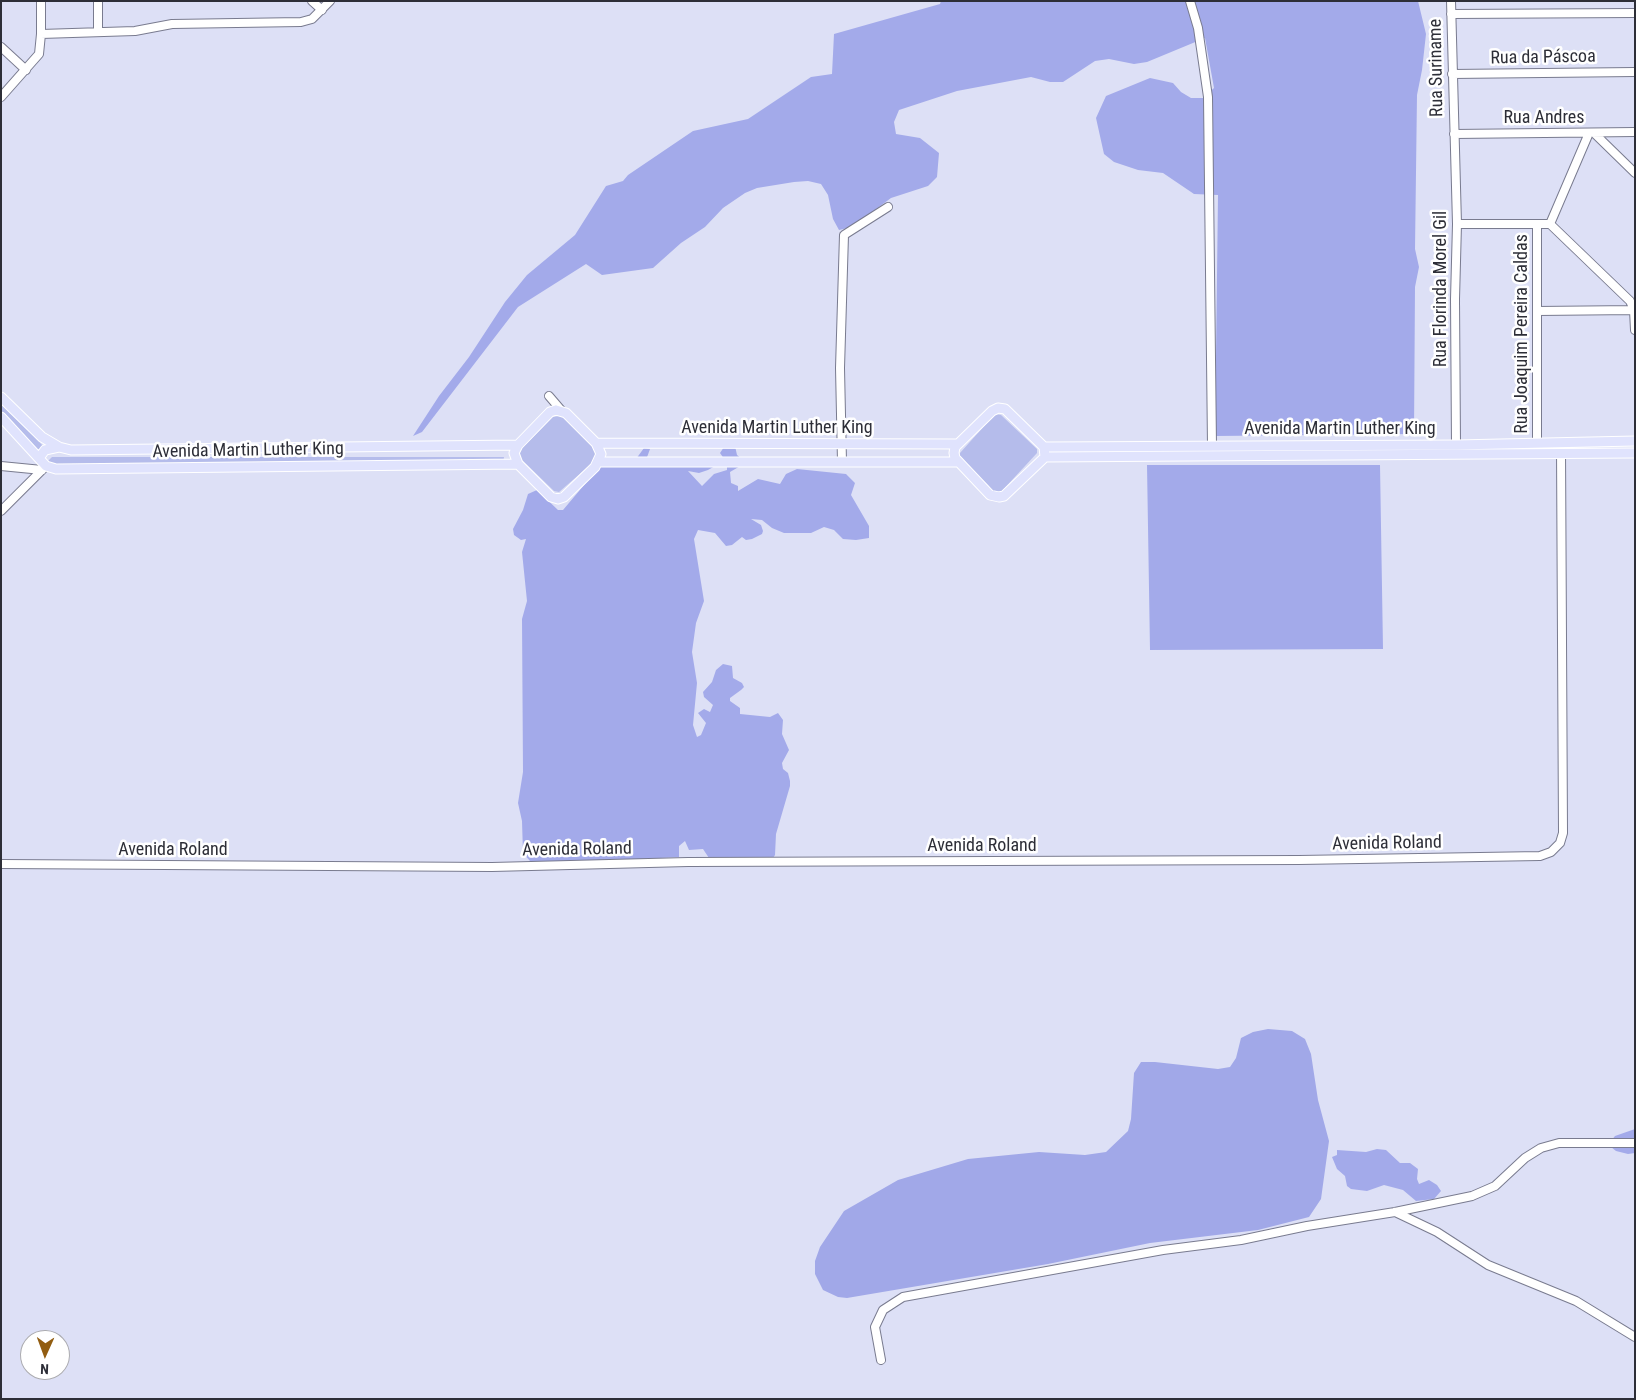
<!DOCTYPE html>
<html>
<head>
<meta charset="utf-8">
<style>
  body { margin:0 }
  #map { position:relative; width:1636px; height:1400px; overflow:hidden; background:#dde0f6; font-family:"Roboto Condensed",sans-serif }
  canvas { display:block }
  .frame { position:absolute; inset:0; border:2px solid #2d2e37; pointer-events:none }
  .north { position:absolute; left:20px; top:1330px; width:50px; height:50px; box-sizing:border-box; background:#fff; border:1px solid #ababaf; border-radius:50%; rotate:182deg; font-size:14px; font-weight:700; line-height:20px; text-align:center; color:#2d2e37 }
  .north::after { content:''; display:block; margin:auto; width:18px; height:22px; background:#925d11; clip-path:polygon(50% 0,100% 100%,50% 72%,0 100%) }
</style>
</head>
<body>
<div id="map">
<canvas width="1636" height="1400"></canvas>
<div class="frame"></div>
<div class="north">N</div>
</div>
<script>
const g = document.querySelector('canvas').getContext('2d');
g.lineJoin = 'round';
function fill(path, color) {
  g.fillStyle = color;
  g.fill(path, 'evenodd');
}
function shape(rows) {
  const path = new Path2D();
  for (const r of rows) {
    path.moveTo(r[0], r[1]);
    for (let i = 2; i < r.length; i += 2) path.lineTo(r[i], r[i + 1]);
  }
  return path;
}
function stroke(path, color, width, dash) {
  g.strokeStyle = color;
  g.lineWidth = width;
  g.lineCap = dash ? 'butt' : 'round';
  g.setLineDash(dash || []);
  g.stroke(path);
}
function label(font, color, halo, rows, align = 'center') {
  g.font = font + ' "Roboto Condensed",sans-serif';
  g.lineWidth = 5;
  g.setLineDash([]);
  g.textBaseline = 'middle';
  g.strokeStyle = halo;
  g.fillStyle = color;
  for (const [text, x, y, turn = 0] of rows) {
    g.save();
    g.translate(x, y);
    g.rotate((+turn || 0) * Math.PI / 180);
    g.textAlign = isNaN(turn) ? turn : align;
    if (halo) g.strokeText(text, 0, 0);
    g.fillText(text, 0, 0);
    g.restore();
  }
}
const green = shape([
  [1,401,43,446,37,451,1,413],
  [995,414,1001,415,1037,449,1037,453,1001,492,992,492,960,456,960,453],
  [559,416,564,418,596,450,598,455,596,460,559,492,554,491,521,459,518,452,553,417],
  [52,457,504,457,503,463,51,464,48,461]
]);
const forest = shape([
  [941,1,1418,1,1426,34,1422,70,1417,95,1415,249,1419,267,1415,287,1414,434,1215,436,1218,195,1194,194,1163,173,1138,170,1114,162,1104,154,1096,118,1106,96,1150,78,1173,83,1181,92,1191,98,1203,98,1214,88,1205,38,1147,62,1134,64,1109,59,1095,61,1063,82,1050,82,1031,77,957,91,899,110,894,122,896,134,920,138,939,153,937,177,928,186,891,198,852,227,839,230,833,219,828,195,821,184,808,181,794,182,757,188,745,193,723,208,705,227,681,243,653,268,602,275,586,264,518,307,422,432,413,436,439,396,469,357,505,302,527,275,575,235,606,186,623,181,628,175,693,131,748,119,811,77,832,74,834,34,940,4],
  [735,446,737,455,743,460,742,465,730,472,731,483,738,486,738,491,758,479,780,484,786,474,797,469,846,474,855,483,851,495,869,526,869,538,856,540,843,539,834,530,824,527,811,533,784,533,772,528,762,520,751,519,761,525,763,531,762,534,752,539,746,540,742,537,732,545,726,546,715,533,698,530,694,539,704,601,696,623,692,652,697,683,693,725,697,737,701,735,706,723,698,713,704,709,710,712,713,705,704,697,703,692,712,682,716,670,723,664,732,666,733,678,742,683,744,687,741,690,730,698,730,701,740,708,740,714,770,717,778,713,783,720,782,734,789,750,782,763,783,769,788,773,790,781,790,786,776,834,775,855,773,858,709,858,703,849,689,850,685,841,679,846,679,857,548,864,530,861,523,853,522,821,518,803,523,772,522,619,527,601,522,552,526,539,521,540,514,535,513,529,523,510,528,494,537,490,558,510,563,510,601,465,636,459,644,448,650,449,646,460,670,462,678,457,687,461,689,458,697,457,715,458,715,466,708,470,699,473,688,471,702,486,714,474,727,470,727,463,720,453,724,447],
  [1147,465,1380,465,1383,649,1150,650],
  [1635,1129,1635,1153,1628,1154,1616,1151,1611,1147,1611,1141,1615,1136],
  [1377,1149,1386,1150,1400,1163,1410,1163,1418,1169,1417,1179,1419,1184,1429,1180,1437,1185,1441,1191,1434,1199,1416,1201,1403,1190,1384,1185,1367,1191,1351,1189,1347,1186,1345,1176,1337,1169,1332,1157,1337,1155,1337,1150,1366,1152]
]);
const water = shape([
  [1268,1029,1292,1031,1305,1039,1311,1054,1318,1100,1329,1141,1321,1199,1309,1217,1258,1230,1150,1243,1048,1264,847,1298,838,1297,823,1290,815,1274,815,1261,820,1247,844,1211,898,1180,968,1159,1039,1152,1085,1155,1106,1152,1128,1131,1131,1119,1134,1073,1141,1062,1155,1062,1218,1069,1230,1067,1236,1058,1241,1038,1253,1032]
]);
const minor = shape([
  [41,1,41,34],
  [98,1,98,32],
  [312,1,322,10],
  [1190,1,1198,28,1208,97,1212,446],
  [1451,1,1457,224,1455,299,1456,445],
  [1451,14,1635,13],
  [1,47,26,70],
  [1452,74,1635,72],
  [1,97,39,54,41,34,135,31,172,24,301,22,312,19,330,1],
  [1594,133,1635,173],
  [1454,134,1635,132],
  [1457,224,1550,224,1630,301,1634,310,1635,330],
  [1537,224,1537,444],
  [1550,224,1589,133],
  [1537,311,1635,310],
  [549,396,561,410],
  [842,462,840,368,844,235,888,207],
  [1,466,42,470],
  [1,511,46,466],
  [1,864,492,867,688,862,1299,860,1540,856,1551,852,1560,843,1563,833,1561,449],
  [1395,1212,1437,1232,1488,1265,1576,1301,1635,1337],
  [881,1360,875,1327,883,1310,903,1297,1163,1250,1241,1240,1307,1226,1395,1212,1472,1196,1495,1186,1525,1158,1541,1148,1559,1143,1635,1143]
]);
const major = shape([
  [1,397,42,437,59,447,71,450,518,445],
  [998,408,1005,409,1044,447,1045,457,1004,496,999,497,990,495,955,458,954,453,955,447,992,411,998,408],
  [556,410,566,413,596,443,601,454,595,467,564,497,558,499,551,497,518,464,514,453,518,445,550,412,556,410],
  [1,417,46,466,56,469,518,464],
  [596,443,957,444],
  [1044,447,1456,445,1635,441],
  [1045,457,1635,453],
  [39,458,45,450,59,447],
  [599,462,958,462]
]);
const streetNames = [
  ["Rua da Páscoa",1543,58,-1],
  ["Rua Suriname",1437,68,-91],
  ["Rua Andres",1544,118],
  ["Rua Florinda Morel Gil",1441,289,-90],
  ["Rua Joaquim Pereira Caldas",1522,334,-90],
  ["Avenida Martin Luther King",777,428],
  ["Avenida Martin Luther King",1340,429],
  ["Avenida Martin Luther King",248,451,-1],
  ["Avenida Roland",1387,844,-1],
  ["Avenida Roland",982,846],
  ["Avenida Roland",173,850],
  ["Avenida Roland",577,850,-1]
];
fill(green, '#b5bceb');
fill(forest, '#a3aaea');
fill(water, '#a1a8e8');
stroke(minor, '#797b8f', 10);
stroke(major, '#fff', 11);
stroke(minor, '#fff', 8);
stroke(major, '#e0e3fd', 9);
label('18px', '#2d2e37', '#fff', streetNames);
</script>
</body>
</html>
